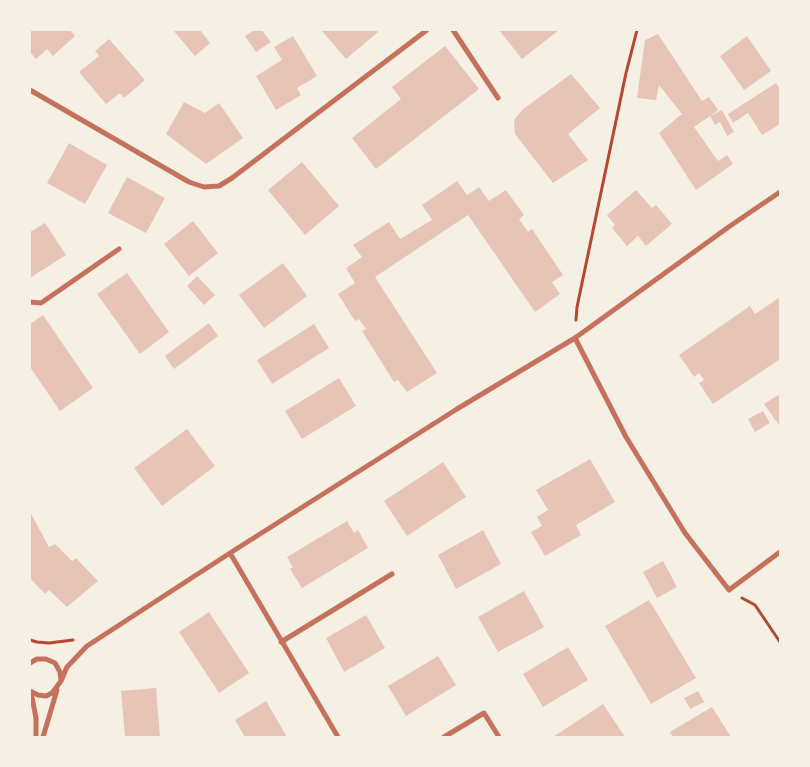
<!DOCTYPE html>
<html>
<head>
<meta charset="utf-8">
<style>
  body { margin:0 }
  #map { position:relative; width:810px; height:767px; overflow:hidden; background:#f6efe4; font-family:"Exo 2",sans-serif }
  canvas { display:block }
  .frame { position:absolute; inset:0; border:31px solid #f6efe4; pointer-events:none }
</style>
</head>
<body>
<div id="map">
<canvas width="810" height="767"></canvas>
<div class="frame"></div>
</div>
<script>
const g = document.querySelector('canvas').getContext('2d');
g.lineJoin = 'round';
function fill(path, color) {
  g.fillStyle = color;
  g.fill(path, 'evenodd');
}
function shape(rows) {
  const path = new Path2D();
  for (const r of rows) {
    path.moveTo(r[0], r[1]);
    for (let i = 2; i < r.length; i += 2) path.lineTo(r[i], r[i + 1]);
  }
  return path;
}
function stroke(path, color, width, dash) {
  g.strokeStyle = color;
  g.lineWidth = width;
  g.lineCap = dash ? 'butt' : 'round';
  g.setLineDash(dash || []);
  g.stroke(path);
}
const building = shape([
  [30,30,70,30,75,36,53,56,47,49,36,59,30,52],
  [173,30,200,30,210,43,195,56],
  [255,30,262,30,271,42,256,52,245,36],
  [321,30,376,30,378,32,346,59],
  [499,30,559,30,522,59],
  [658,34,702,101,709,97,718,110,710,116,722,110,734,132,727,136,720,122,715,125,710,116,694,127,718,161,727,155,733,164,696,190,659,133,682,114,659,85,656,100,637,98,645,40],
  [293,36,317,76,297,88,301,95,276,110,256,76,282,60,274,47],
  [747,36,771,71,744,90,720,56],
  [109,39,145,80,124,98,120,93,106,104,79,72,99,56,95,51],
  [445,46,479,89,376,169,352,138,401,99,392,87],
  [571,74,600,108,568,134,588,160,553,183,515,134,514,120,522,110],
  [776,83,780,89,780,124,762,135,748,113,733,123,728,114],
  [184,102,205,113,219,103,243,138,206,164,166,134],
  [69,143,107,165,85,204,47,183],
  [302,162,339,206,305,235,268,190],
  [127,177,165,198,146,233,108,213],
  [457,181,467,195,479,187,489,201,506,190,524,215,519,219,528,232,532,229,563,275,552,282,560,294,535,312,468,215,375,277,437,373,407,392,398,380,394,382,362,331,366,329,359,319,355,321,338,294,355,283,346,268,362,257,353,245,389,222,400,239,432,220,422,205],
  [636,190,652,208,656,205,672,224,646,246,638,236,627,246,612,228,615,225,607,215],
  [193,221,218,253,189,276,164,244],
  [45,223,66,255,30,278,30,232],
  [283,263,307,296,264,328,239,295],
  [127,273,169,332,140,354,97,294],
  [197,276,215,295,204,305,187,286],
  [780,297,780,359,713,404,699,383,704,380,699,373,694,377,679,355,750,306,755,314],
  [43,315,93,388,60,411,30,367,30,324],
  [209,323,218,336,174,369,165,356],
  [314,324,329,348,272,384,257,360],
  [339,378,356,406,302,439,285,411],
  [780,394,780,424,779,425,764,404],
  [763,411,770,423,755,432,748,419],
  [187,429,215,466,162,506,134,468],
  [590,459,615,502,576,525,581,535,545,556,531,532,542,526,537,517,548,510,536,490],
  [443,462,466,497,407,536,384,501],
  [30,512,49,547,55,544,72,561,76,558,98,581,67,607,49,590,45,594,30,578],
  [347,521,354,533,358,530,368,548,302,588,290,569,293,567,287,557],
  [483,530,501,564,456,589,438,555],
  [663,561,677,587,657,598,643,572],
  [524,591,544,627,498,652,478,617],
  [649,600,696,678,651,704,605,626],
  [209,612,249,673,219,693,179,632],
  [366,615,385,648,344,672,326,638],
  [568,647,588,680,543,707,523,674],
  [438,656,456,685,406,716,388,686],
  [156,688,160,737,125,737,121,691],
  [698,691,704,702,690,709,684,698],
  [266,701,287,737,245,737,235,720],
  [603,704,625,737,553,737],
  [712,707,731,737,673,737,670,732]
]);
const path = shape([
  [576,320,577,307,626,73,637,30],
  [742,598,755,605,780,642],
  [30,640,37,642,49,643,73,640]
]);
const minor = shape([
  [453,30,498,98],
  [30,90,189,182,204,187,219,186,232,178,427,30],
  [30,302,41,303,119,249],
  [575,338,626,437,685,533,729,590,780,552],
  [230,553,338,737],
  [281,642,392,574],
  [30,663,37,659,46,659,55,663,60,672,61,681,52,693,46,696,38,695,30,691],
  [61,681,67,667,87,646,230,553,457,409,575,338,730,226,780,192],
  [31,692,36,718,36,737],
  [43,737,57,690],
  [444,737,484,713,499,737]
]);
fill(building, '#e6c5b7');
stroke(path, '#b5482f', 3);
stroke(minor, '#c5725c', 5);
</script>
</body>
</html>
